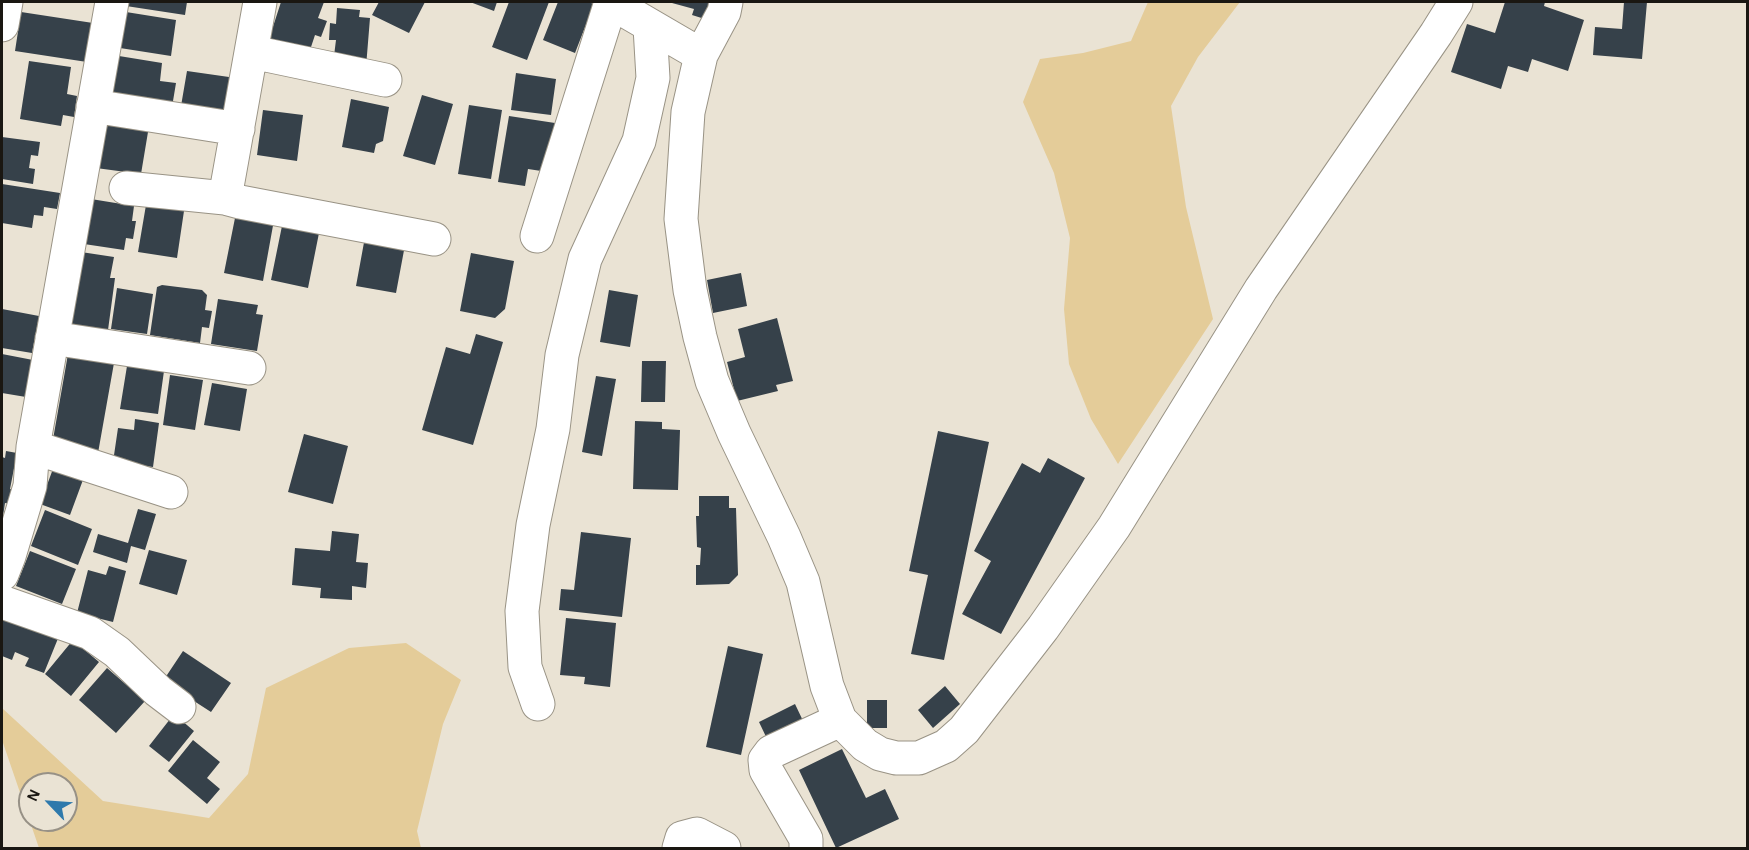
<!DOCTYPE html>
<html>
<head>
<meta charset="utf-8">
<style>
  body { margin:0 }
  #map { position:relative; width:1749px; height:850px; overflow:hidden; background:#eae3d4; font-family:"Alegreya Sans",sans-serif }
  canvas { display:block }
  .frame { position:absolute; inset:0; border:3px solid #1a1712; pointer-events:none }
  .north { position:absolute; left:18px; top:772px; width:60px; height:60px; box-sizing:border-box; background:#eae3d4; border:2px solid #979186; border-radius:50%; rotate:295deg; font-size:16px; font-weight:700; line-height:24px; text-align:center; color:#1a1712 }
  .north::after { content:''; display:block; margin:auto; width:21px; height:27px; background:#2e79ac; clip-path:polygon(50% 0,100% 100%,50% 72%,0 100%) }
</style>
</head>
<body>
<div id="map">
<canvas width="1749" height="850"></canvas>
<div class="frame"></div>
<div class="north">N</div>
</div>
<script>
const g = document.querySelector('canvas').getContext('2d');
g.lineJoin = 'round';
function fill(path, color) {
  g.fillStyle = color;
  g.fill(path, 'evenodd');
}
function shape(rows) {
  const path = new Path2D();
  for (const r of rows) {
    path.moveTo(r[0], r[1]);
    for (let i = 2; i < r.length; i += 2) path.lineTo(r[i], r[i + 1]);
  }
  return path;
}
function stroke(path, color, width, dash) {
  g.strokeStyle = color;
  g.lineWidth = width;
  g.lineCap = dash ? 'butt' : 'round';
  g.setLineDash(dash || []);
  g.stroke(path);
}
const green = shape([
  [1148,2,1240,2,1198,57,1171,106,1186,207,1213,319,1118,464,1091,419,1069,364,1064,309,1070,238,1054,173,1023,102,1040,59,1083,53,1131,41],
  [406,643,461,680,443,724,417,831,421,848,39,848,2,740,2,708,103,801,209,818,248,774,266,688,349,648],
  [30,784,66,784,66,820,30,820]
]);
const building = shape([
  [127,2,187,2,185,15,126,6],
  [281,2,324,2,318,18,327,21,321,37,315,35,309,53,269,39],
  [379,2,425,2,409,33,372,15],
  [470,2,497,2,494,11],
  [509,2,549,2,527,60,492,47],
  [558,2,588,2,594,4,575,53,543,40],
  [672,2,713,2,708,20,692,15,694,9,672,3],
  [1505,2,1545,2,1544,6,1584,20,1568,71,1532,59,1528,72,1508,66,1501,89,1451,72,1467,24,1495,33],
  [1624,2,1647,2,1642,59,1593,55,1595,27,1622,29],
  [337,8,360,10,359,17,370,18,366,67,333,64,336,40,329,40,330,23,336,24],
  [21,12,93,23,87,62,15,51],
  [126,12,176,20,171,56,120,48],
  [119,56,162,63,160,81,176,83,172,107,112,98],
  [29,61,71,67,67,94,77,96,74,117,63,115,61,126,20,119],
  [187,71,236,78,230,114,181,106],
  [516,73,556,79,551,115,511,110],
  [422,95,453,104,435,165,403,156],
  [351,99,389,107,383,141,376,144,374,153,342,147],
  [469,105,502,110,491,179,458,174],
  [263,110,303,115,297,161,257,155],
  [509,116,555,123,548,172,528,169,525,186,498,182],
  [104,119,149,126,141,174,96,168],
  [2,137,40,142,38,156,31,155,29,168,35,169,33,184,2,179],
  [2,184,60,193,57,209,44,207,43,216,34,215,32,228,2,223],
  [91,199,134,206,132,221,136,221,133,239,126,238,124,250,84,244],
  [146,205,184,211,177,258,138,252],
  [236,213,274,220,263,281,224,273],
  [283,221,320,228,308,288,271,280],
  [365,237,405,245,396,293,356,286],
  [81,252,114,257,110,278,115,278,108,330,70,324],
  [471,253,514,261,505,309,495,318,460,311],
  [741,273,747,306,713,313,707,280],
  [162,285,202,290,207,295,205,310,212,311,209,328,202,327,200,343,150,335,157,287],
  [117,288,153,294,147,334,111,329],
  [609,290,638,295,630,347,600,342],
  [218,299,258,305,256,314,263,315,257,351,211,344],
  [2,309,39,316,32,353,2,348],
  [777,318,793,381,776,385,778,391,737,401,727,362,745,357,738,329],
  [476,334,503,342,473,445,422,430,446,347,470,354],
  [2,354,33,360,26,397,2,393],
  [68,354,114,363,98,453,52,445],
  [642,361,666,361,665,402,641,402],
  [127,366,164,371,158,414,120,409],
  [170,375,203,380,195,430,163,425],
  [596,376,616,379,602,456,582,452],
  [212,383,247,389,240,431,204,425],
  [135,419,159,423,153,467,113,462,118,428,134,430],
  [635,421,662,422,662,429,680,430,678,490,633,489],
  [938,431,989,442,944,660,911,654,928,575,909,571],
  [304,434,348,446,333,504,288,492],
  [6,451,17,453,10,489,14,490,12,504,5,503,3,516,2,457,5,458],
  [57,458,87,469,70,515,40,504],
  [1048,458,1085,478,1001,634,962,614,991,561,974,551,1022,463,1040,473],
  [699,496,729,496,729,508,736,508,738,575,729,584,696,585,696,565,700,565,701,548,697,547,696,516,699,516],
  [138,509,156,514,145,550,131,546,127,563,93,552,98,534,128,543],
  [45,510,92,529,78,565,31,546],
  [332,531,359,534,356,562,368,563,366,588,352,586,352,600,320,598,321,588,292,585,295,548,330,551],
  [581,532,631,538,622,617,559,610,561,589,574,590],
  [149,550,187,560,177,595,139,584],
  [30,551,76,569,62,604,16,586],
  [109,566,126,571,113,622,77,613,88,570,106,575],
  [2,614,59,636,44,673,25,666,29,658,15,652,12,660,2,656],
  [566,618,616,623,610,687,584,684,585,677,560,675],
  [73,640,99,662,71,696,45,674],
  [728,646,763,654,741,755,706,747],
  [183,651,231,683,211,712,163,681],
  [107,668,145,701,116,733,79,700],
  [945,686,960,704,933,728,918,710],
  [867,700,887,700,887,728,867,728],
  [795,704,805,725,769,743,759,722],
  [174,714,194,731,169,762,149,746],
  [193,740,220,762,207,778,220,789,207,804,168,771],
  [842,749,866,798,885,789,899,819,836,848,799,770]
]);
const minor = shape([
  [260,2,225,198,240,202,434,239],
  [610,2,701,55,688,112,681,219,690,290,700,337,712,381,734,433,784,537,803,582,827,686,840,720,865,745,880,754,896,758,919,758,946,746,964,730,1043,628,1114,527,1261,289,1436,34,1456,2],
  [2,25,6,2],
  [252,52,385,80],
  [701,55,724,12,726,2],
  [93,106,238,129],
  [126,188,225,198],
  [537,236,611,2],
  [52,338,249,368],
  [33,447,171,492],
  [2,574,9,556,30,486,33,447,112,2],
  [2,602,90,633,117,652,158,691,179,707],
  [538,704,525,667,522,611,533,525,553,429,562,355,585,259,639,141,653,78,650,27],
  [679,848,682,838,697,834,724,848],
  [806,848,806,839,766,770,765,760,771,752,840,720]
]);
fill(green, '#e4cc99');
fill(building, '#36414a');
stroke(minor, '#999385', 35);
stroke(minor, '#fff', 33);
</script>
</body>
</html>
